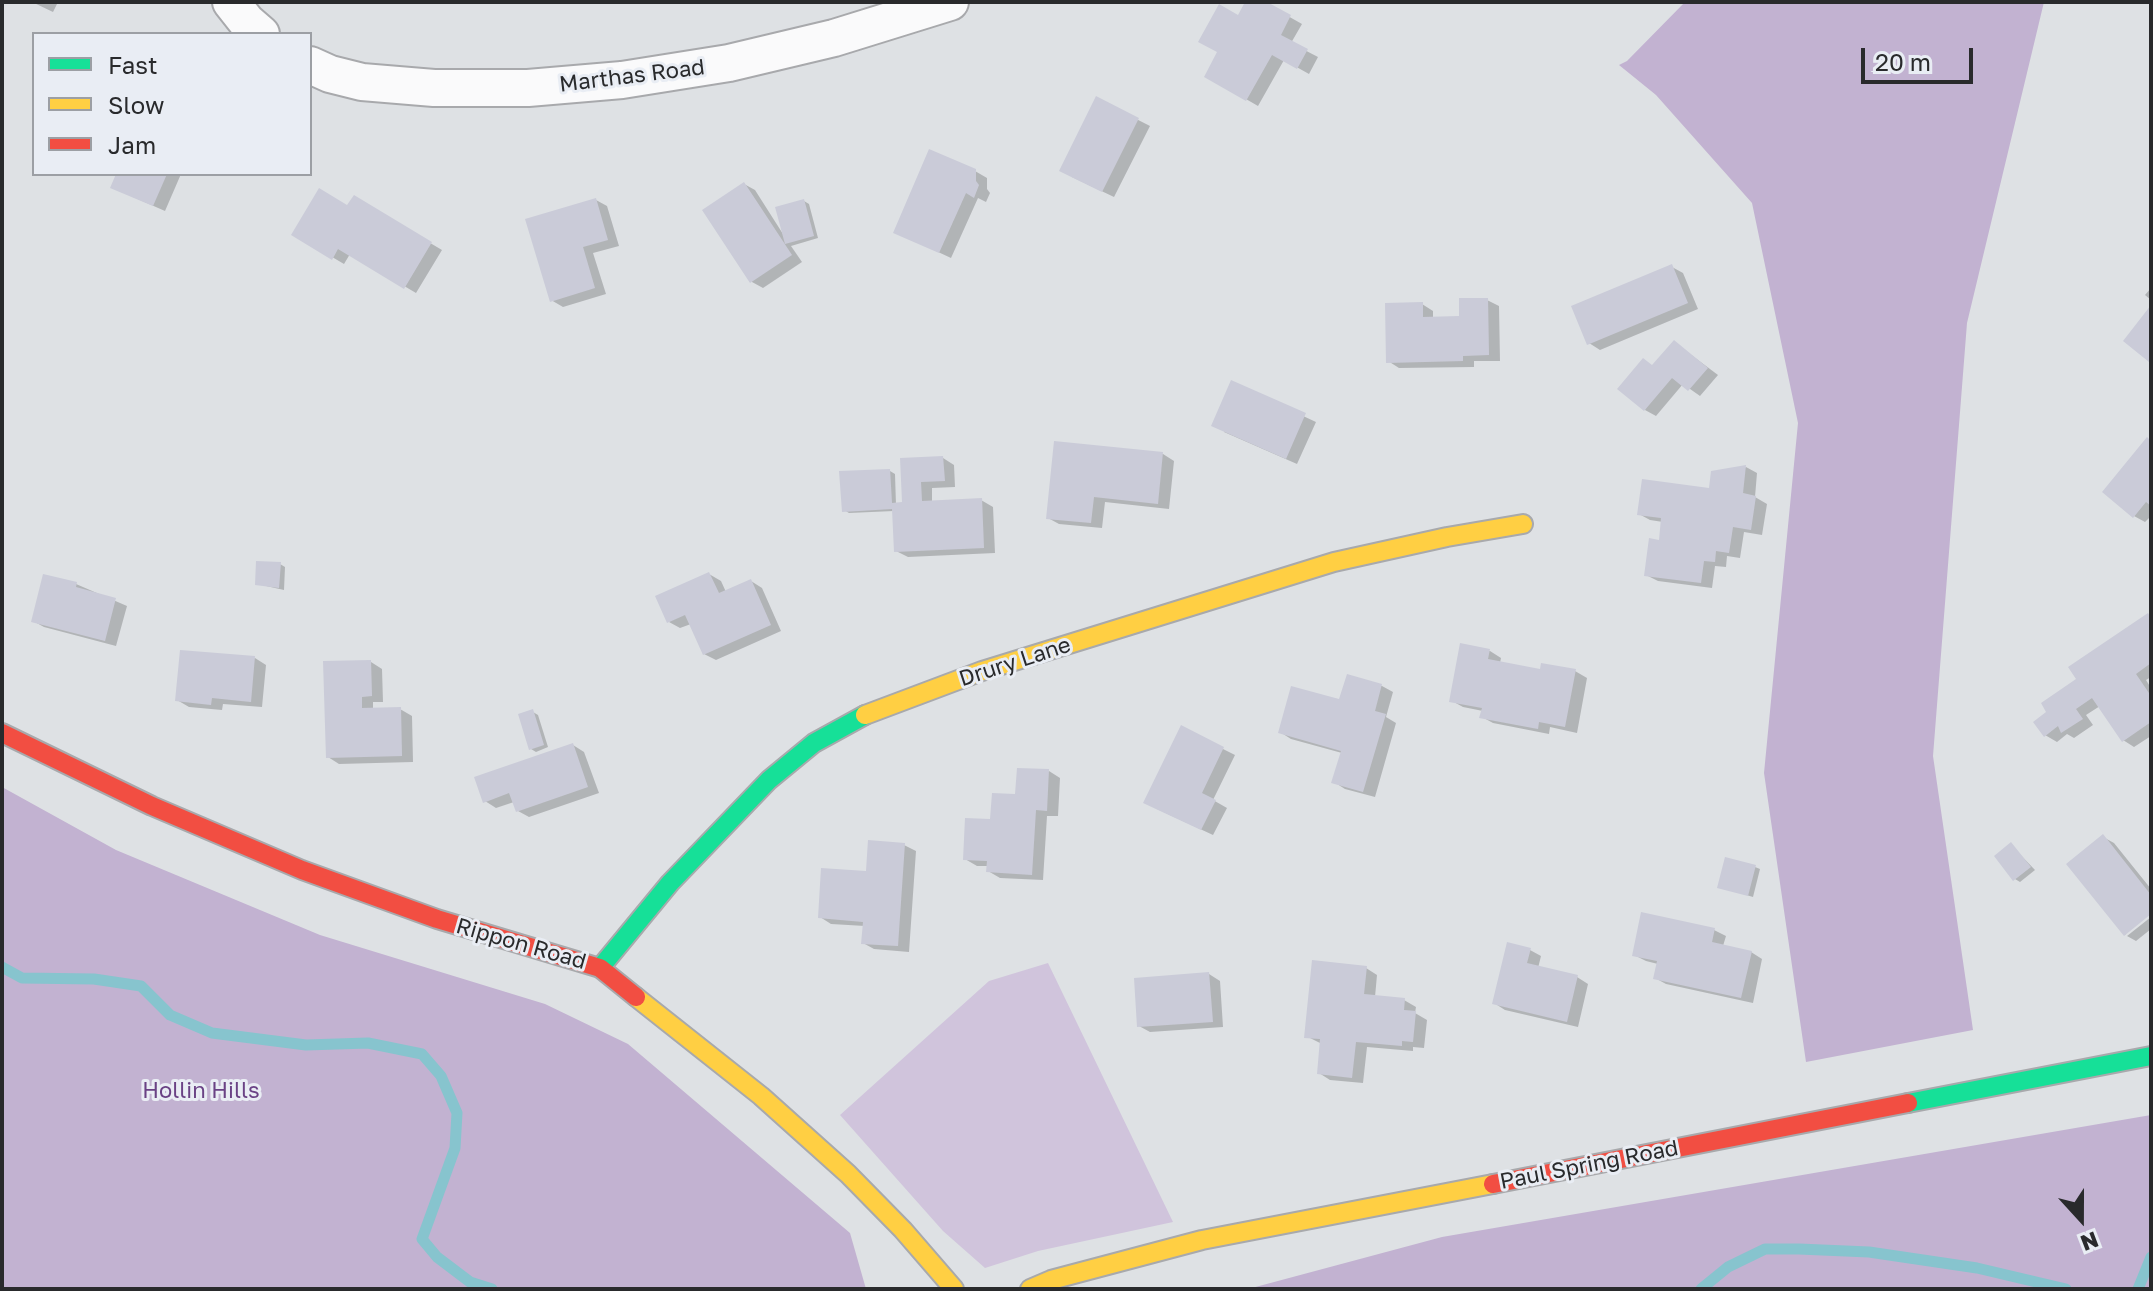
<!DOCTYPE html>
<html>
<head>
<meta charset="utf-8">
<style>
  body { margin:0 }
  #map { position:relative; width:2153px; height:1291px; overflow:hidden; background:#dee1e4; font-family:"Golos Text",sans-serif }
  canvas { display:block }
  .frame { position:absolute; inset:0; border:4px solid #292a2c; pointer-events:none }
  .legend { position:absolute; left:32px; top:32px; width:280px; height:144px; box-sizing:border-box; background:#e9edf4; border:2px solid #9c9fa4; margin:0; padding:10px 14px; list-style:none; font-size:24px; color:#292a2c }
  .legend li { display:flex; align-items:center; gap:16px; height:40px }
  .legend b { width:40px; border:2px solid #9c9fa4 }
  .north { position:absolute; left:2041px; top:1179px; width:80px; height:80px; -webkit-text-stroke:6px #e9edf4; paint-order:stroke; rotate:159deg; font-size:22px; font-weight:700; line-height:32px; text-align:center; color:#292a2c }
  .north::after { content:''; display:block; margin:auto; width:28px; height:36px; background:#292a2c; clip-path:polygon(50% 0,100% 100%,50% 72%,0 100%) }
  .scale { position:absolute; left:1861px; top:48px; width:112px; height:36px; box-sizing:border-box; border:4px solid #292a2c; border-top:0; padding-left:10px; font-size:24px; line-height:28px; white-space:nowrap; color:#292a2c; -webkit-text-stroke:6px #e9edf4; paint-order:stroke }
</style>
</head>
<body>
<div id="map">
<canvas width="2153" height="1291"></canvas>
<div class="frame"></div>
<ul class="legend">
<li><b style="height:10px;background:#16e098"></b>Fast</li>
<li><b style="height:10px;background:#ffcf43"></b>Slow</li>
<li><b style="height:10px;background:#f24e42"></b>Jam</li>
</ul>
<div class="north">N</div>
<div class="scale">20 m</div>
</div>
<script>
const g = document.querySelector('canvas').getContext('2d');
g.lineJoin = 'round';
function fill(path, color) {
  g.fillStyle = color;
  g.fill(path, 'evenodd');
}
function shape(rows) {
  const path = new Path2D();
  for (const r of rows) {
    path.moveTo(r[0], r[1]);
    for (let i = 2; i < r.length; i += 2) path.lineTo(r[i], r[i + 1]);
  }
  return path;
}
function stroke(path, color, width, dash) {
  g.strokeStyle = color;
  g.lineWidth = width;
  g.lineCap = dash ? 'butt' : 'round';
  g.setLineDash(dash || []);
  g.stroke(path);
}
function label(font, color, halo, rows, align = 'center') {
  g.font = font + ' "Golos Text",sans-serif';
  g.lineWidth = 6;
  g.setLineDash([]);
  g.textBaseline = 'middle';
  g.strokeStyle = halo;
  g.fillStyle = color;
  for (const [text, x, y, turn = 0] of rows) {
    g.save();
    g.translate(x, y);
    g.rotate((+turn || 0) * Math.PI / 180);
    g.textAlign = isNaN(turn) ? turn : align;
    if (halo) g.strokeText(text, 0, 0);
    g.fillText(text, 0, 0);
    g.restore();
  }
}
const green = shape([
  [1048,963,1173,1222,1038,1251,985,1268,943,1231,840,1115,989,981]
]);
const forest = shape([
  [1685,2,2044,2,1967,323,1933,756,1973,1030,1806,1062,1764,773,1798,423,1752,203,1656,95,1619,65,1627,61],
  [2,787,116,850,320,935,545,1004,628,1044,850,1233,866,1289,2,1289],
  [2151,1115,2151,1289,1248,1289,1442,1237]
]);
const shadow = shape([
  [32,2,58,2,53,12],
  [1247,2,1263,2,1302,24,1291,43,1318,57,1309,74,1284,60,1258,106,1206,76],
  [1097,99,1150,126,1114,197,1072,177],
  [975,171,987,178,987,189,990,193,986,202,978,198,951,258,895,232],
  [118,174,181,174,165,211,124,193],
  [744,184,755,190,783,234,804,201,809,204,818,238,791,246,802,262,763,288,752,282],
  [354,198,442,250,416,293,350,254,344,264,293,234,348,207],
  [596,200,607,206,619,246,593,253,606,294,563,307,551,300],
  [1672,267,1683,273,1698,309,1600,350,1589,343],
  [2151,288,2151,300,2145,295],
  [1487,300,1499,306,1500,361,1474,361,1474,367,1399,368,1388,361,1422,304,1433,311,1433,319,1461,318],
  [1674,342,1718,375,1700,396,1683,384,1656,416,1645,410,1654,367],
  [1232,383,1316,422,1297,464,1224,432],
  [2151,442,2151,516,2145,522,2134,516],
  [1056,443,1163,454,1174,461,1169,509,1105,502,1102,528,1059,524,1048,518],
  [943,458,954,465,955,487,932,488,932,503,981,500,993,507,995,553,908,557,896,551,894,511,849,513,844,510,890,471,895,474,896,505,904,504,902,460],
  [1746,467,1757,473,1755,497,1767,504,1762,535,1744,532,1740,558,1727,556,1726,567,1715,566,1712,588,1658,581,1646,575,1660,542,1663,522,1650,520,1639,514,1711,490],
  [280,564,285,567,284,590,257,584],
  [709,574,721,581,726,592,751,581,762,588,781,631,716,660,704,654,691,624,680,628,669,622],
  [76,584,127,606,116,646,44,627,33,621],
  [2148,615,2151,617,2151,677,2146,680,2151,688,2151,736,2134,747,2123,740,2100,706,2086,715,2093,725,2074,738,2067,734,2057,742,2045,735,2079,680],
  [1462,646,1490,651,1501,658,1500,663,1541,671,1575,671,1587,678,1577,733,1550,727,1549,734,1493,723,1482,717,1483,711,1463,707,1452,701],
  [255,658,266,665,262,707,223,704,222,710,189,707,177,700],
  [371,662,382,669,383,702,373,702,373,710,400,709,412,716,413,762,339,764,328,757],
  [1348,677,1382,686,1393,692,1386,717,1396,723,1375,797,1345,789,1334,782,1342,753,1291,739,1280,732,1341,702],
  [533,712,538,715,548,747,536,752,531,749],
  [1181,728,1235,755,1213,800,1227,808,1213,835,1157,809],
  [573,745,584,752,599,793,529,817,518,811,514,802,496,808,485,801],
  [1049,771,1060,778,1058,816,1047,816,1043,880,1000,878,988,871,989,866,977,866,965,859,992,821,1017,796],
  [2103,837,2114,843,2151,889,2151,912,2126,932,2126,935,2069,864],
  [904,845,916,851,909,952,874,949,863,943,865,926,831,924,820,917,868,873],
  [2011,845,2035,870,2020,882,2015,879],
  [1755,867,1760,869,1753,897,1719,887],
  [2151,917,2151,929,2136,941,2127,936],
  [1714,930,1726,936,1723,946,1751,952,1762,959,1753,1003,1666,984,1655,978,1658,964,1646,961,1634,955],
  [1530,950,1541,956,1538,968,1577,977,1588,984,1578,1027,1505,1010,1494,1003],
  [1366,968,1377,975,1375,997,1404,1000,1416,1007,1415,1013,1427,1020,1424,1048,1413,1047,1413,1051,1367,1047,1363,1083,1330,1080,1319,1073,1322,1044,1306,1036],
  [1209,974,1220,981,1223,1027,1150,1032,1139,1026]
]);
const stream = shape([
  [2,967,22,978,94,979,141,986,170,1015,212,1033,306,1045,368,1043,422,1054,441,1076,457,1113,455,1148,422,1239,437,1257,470,1282,492,1289],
  [1701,1289,1728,1267,1765,1249,1799,1249,1869,1252,1977,1268,2066,1289],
  [2138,1289,2151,1257]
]);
const building = shape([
  [1245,2,1267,2,1291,15,1281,35,1308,49,1297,69,1272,55,1246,101,1204,77,1217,52,1198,42,1219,4,1238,15],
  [1096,96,1139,118,1102,192,1059,171],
  [929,149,976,169,976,181,979,185,974,198,966,193,939,253,893,233],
  [116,174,167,174,153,206,110,188],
  [744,182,792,255,750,283,702,210],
  [319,188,347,205,354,195,432,242,404,289,338,249,332,260,291,235],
  [596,198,608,240,583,247,595,288,550,302,525,219],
  [804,199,814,236,785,244,775,207],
  [1672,264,1688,303,1587,345,1571,306],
  [1459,298,1488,298,1489,355,1463,356,1463,361,1386,363,1385,303,1423,302,1423,317,1459,316],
  [2151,305,2151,360,2149,362,2123,341],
  [1674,340,1708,368,1688,391,1672,378,1644,411,1617,389,1643,358,1652,365],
  [1231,380,1306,413,1286,459,1211,426],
  [2147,437,2151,441,2151,506,2146,502,2133,518,2102,492],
  [1054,441,1163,452,1158,504,1094,497,1091,523,1046,519],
  [943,456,945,481,921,482,922,501,982,498,984,548,894,552,892,509,842,512,839,471,890,469,892,503,902,502,900,458],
  [1746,465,1743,493,1756,496,1751,530,1733,527,1729,553,1716,551,1715,562,1704,561,1701,583,1644,576,1649,538,1659,540,1661,518,1637,515,1642,479,1709,488,1711,471],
  [256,561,281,562,279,588,255,585],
  [709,572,719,593,751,579,771,625,703,655,685,615,667,623,655,596],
  [43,574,77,582,76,587,116,598,105,641,31,622],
  [2148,613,2151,618,2151,663,2136,674,2151,696,2151,722,2122,742,2092,698,2076,709,2083,719,2061,733,2058,726,2044,737,2033,722,2046,712,2041,703,2076,679,2068,667],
  [1460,643,1490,649,1488,659,1540,669,1541,663,1576,669,1565,727,1539,722,1538,729,1479,718,1482,708,1449,702],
  [180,650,255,656,251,702,212,698,211,705,175,701],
  [371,660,372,696,362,697,362,708,401,707,402,756,326,758,323,661],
  [1347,674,1382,684,1375,711,1386,714,1363,792,1331,783,1341,751,1278,733,1291,686,1339,699],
  [533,709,544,745,529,750,518,714],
  [1181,725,1224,747,1202,793,1216,800,1201,830,1143,803],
  [573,743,588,787,516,812,509,793,483,803,474,777],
  [1017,768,1049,769,1047,811,1036,810,1032,875,986,872,987,861,963,860,965,818,990,819,992,793,1015,794],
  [2103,834,2151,895,2151,914,2124,936,2066,864],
  [868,840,905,843,898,946,861,944,863,922,818,918,821,868,866,871],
  [2011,842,2031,867,2013,881,1994,856],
  [1725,857,1756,865,1748,896,1717,888],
  [1641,912,1715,928,1712,942,1752,951,1741,998,1653,979,1657,961,1632,956],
  [1507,942,1531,948,1527,963,1578,975,1567,1022,1492,1004],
  [1312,960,1367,966,1364,994,1405,998,1404,1010,1416,1011,1413,1042,1402,1041,1402,1046,1356,1042,1352,1078,1317,1074,1320,1039,1304,1038],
  [1209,972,1213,1022,1137,1027,1134,978]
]);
const street = shape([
  [231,2,246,21,261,34],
  [310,65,330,74,362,82,434,88,528,88,622,80,729,63,834,38,950,2]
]);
const fast = shape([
  [600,968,670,883,769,780,814,743,865,715],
  [1908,1103,2151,1056]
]);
const slow = shape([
  [865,715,982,671,1334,562,1447,537,1523,524],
  [636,997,761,1096,848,1174,903,1230,954,1289],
  [1030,1289,1051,1280,1202,1240,1493,1184]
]);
const jam = shape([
  [2,733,152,806,302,870,437,919,600,968,636,997],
  [1493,1184,1908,1103]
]);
const streetNames = [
  ["Marthas Road",632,76,-7],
  ["Drury Lane",1015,662,-18],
  ["Rippon Road",521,944,16],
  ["Paul Spring Road",1589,1165,-11]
];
const parkNames = [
  ["Hollin Hills",201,1091]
];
fill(green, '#d0c4dc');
fill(forest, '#c2b2d1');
fill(shadow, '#0003');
stroke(stream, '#87c4ce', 11);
fill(building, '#cacbd8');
stroke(street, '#a8a9ac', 40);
stroke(fast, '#a8a9ac', 22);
stroke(slow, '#a8a9ac', 22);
stroke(jam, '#a8a9ac', 22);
stroke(street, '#fafafb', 36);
stroke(fast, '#16e098', 18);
stroke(slow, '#ffcf43', 18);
stroke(jam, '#f24e42', 18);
label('22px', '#292a2c', '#e9edf4', streetNames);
label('22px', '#6a4285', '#e9edf4', parkNames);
</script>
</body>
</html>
